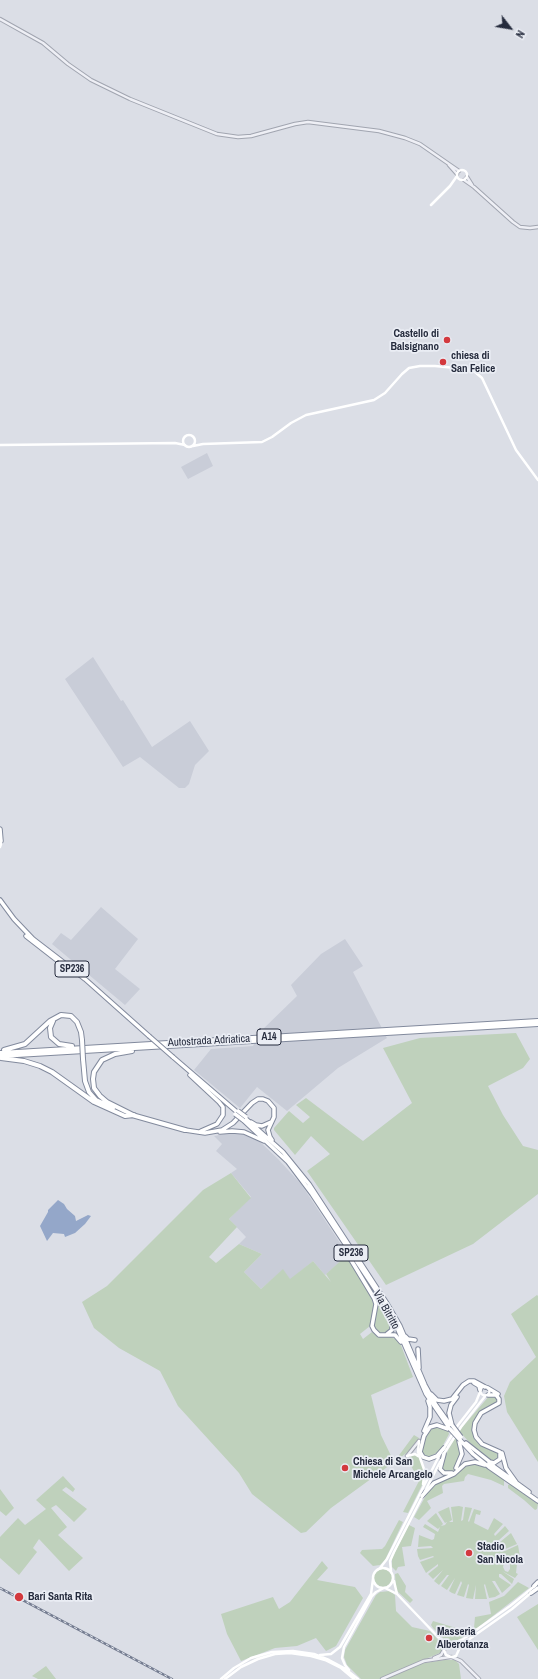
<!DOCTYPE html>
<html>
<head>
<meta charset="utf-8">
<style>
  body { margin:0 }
  #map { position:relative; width:538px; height:1679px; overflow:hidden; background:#dbdee6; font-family:"Archivo Narrow",sans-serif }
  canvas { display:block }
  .north { position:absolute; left:490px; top:8px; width:40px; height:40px; -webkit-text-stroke:3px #eaedf4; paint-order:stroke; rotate:121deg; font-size:11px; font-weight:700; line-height:16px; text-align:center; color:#252b3d }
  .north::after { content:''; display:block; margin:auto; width:14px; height:18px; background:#252b3d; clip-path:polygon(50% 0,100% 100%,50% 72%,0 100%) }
</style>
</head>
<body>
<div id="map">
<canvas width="538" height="1679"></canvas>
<div class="north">N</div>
</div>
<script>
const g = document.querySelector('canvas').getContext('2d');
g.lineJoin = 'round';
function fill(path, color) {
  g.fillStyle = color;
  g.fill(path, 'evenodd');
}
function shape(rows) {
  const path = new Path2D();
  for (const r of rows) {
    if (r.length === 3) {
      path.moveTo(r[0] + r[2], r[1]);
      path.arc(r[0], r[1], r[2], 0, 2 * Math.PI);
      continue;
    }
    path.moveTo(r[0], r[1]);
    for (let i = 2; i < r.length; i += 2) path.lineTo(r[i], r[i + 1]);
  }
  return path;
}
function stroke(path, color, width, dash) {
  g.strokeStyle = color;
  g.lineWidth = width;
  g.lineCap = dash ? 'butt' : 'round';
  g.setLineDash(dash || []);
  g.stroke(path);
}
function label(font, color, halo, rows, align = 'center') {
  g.font = font + ' "Archivo Narrow",sans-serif';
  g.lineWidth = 3.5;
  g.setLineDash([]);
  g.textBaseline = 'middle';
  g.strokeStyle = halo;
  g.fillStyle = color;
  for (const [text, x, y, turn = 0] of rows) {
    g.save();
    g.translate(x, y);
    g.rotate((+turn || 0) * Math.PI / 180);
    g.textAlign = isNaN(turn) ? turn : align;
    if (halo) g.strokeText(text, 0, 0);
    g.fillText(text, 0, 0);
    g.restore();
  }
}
const built = shape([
  [207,453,213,466,188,479,181,467],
  [93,657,121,701,123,700,152,747,190,721,209,751,195,765,189,784,185,788,179,788,140,757,123,767,65,679],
  [101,907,138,939,115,969,140,989,125,1005,52,944,61,933,71,940],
  [345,939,363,966,353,972,387,1038,338,1068,287,1111,257,1087,240,1108,194,1070,211,1049,253,1046,260,1032,297,996,291,985,321,954],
  [230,1133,245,1134,257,1139,278,1159,301,1184,348,1255,325,1275,313,1261,290,1280,283,1270,261,1289,244,1272,262,1254,239,1244,246,1237,229,1219,251,1197,231,1173,237,1169,216,1151,222,1144,214,1136]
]);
const green = shape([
  [516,1033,530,1059,523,1068,488,1086,503,1115,523,1146,538,1150,538,1194,473,1244,386,1285,307,1171,330,1154,311,1136,295,1155,274,1130,274,1128,289,1111,303,1123,310,1117,296,1105,306,1098,363,1141,412,1103,383,1048,420,1038],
  [231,1173,251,1198,229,1219,237,1227,209,1257,216,1263,239,1244,262,1254,244,1272,261,1289,283,1269,290,1279,313,1261,331,1282,326,1274,346,1256,370,1293,374,1305,370,1326,360,1334,363,1339,372,1332,380,1337,390,1337,399,1340,413,1377,371,1395,381,1435,394,1462,414,1435,419,1438,412,1449,331,1508,306,1532,301,1533,252,1494,239,1473,178,1406,160,1371,119,1348,94,1328,82,1302,107,1286,203,1190],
  [373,1290,392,1322,393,1327,386,1335,379,1333,374,1327,377,1305],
  [537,1295,538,1296,538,1462,507,1412,504,1396,510,1382,536,1357,511,1314],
  [490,1395,496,1396,498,1403,486,1409,474,1422,476,1439,499,1452,500,1458,493,1462,488,1459,470,1443,459,1431],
  [436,1426,448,1430,449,1434,440,1451,428,1458,424,1456,421,1452,423,1440,430,1428],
  [455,1438,459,1442,461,1452,456,1468,452,1472,446,1473,441,1467,442,1461],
  [415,1455,419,1458,424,1469,422,1485,408,1513,403,1512,419,1481,407,1458],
  [467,1464,481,1464,504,1478,504,1486,491,1480,468,1474,465,1477,464,1481,444,1484,442,1486,443,1493,427,1501,431,1508,419,1520,414,1517,430,1488],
  [63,1476,75,1489,73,1492,66,1487,62,1490,87,1509,74,1522,56,1505,51,1508,67,1527,58,1535,83,1558,69,1571,39,1539,33,1548,37,1552,19,1575,0,1558,0,1537,18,1518,25,1525,46,1509,36,1500],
  [510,1484,538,1504,537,1509,535,1510,524,1500,508,1488,508,1485],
  [0,1489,14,1508,6,1516,0,1511],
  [459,1506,463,1507,461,1521,463,1520,465,1507,472,1508,468,1521,469,1522,474,1509,481,1511,480,1515,476,1514,474,1523,488,1530,494,1518,503,1524,494,1534,495,1536,505,1526,509,1531,499,1540,500,1542,511,1533,517,1544,503,1550,505,1551,518,1545,520,1557,506,1558,506,1556,503,1567,505,1571,508,1572,510,1569,510,1564,515,1562,517,1564,516,1573,518,1574,515,1578,502,1571,514,1579,512,1584,501,1574,499,1574,499,1577,511,1585,502,1593,495,1581,492,1581,500,1594,495,1597,489,1598,485,1584,484,1585,487,1599,475,1599,476,1585,473,1599,466,1598,469,1585,468,1584,464,1597,457,1595,462,1583,461,1581,455,1594,452,1593,449,1591,455,1578,447,1590,441,1586,449,1575,447,1575,439,1585,434,1581,443,1570,433,1579,428,1574,438,1566,438,1564,426,1573,420,1562,434,1557,433,1556,420,1560,418,1556,417,1549,433,1548,431,1546,418,1547,419,1535,432,1540,434,1539,435,1534,423,1527,425,1524,438,1532,440,1527,438,1529,427,1521,436,1513,443,1524,441,1526,445,1525,447,1522,445,1523,438,1512,449,1507,452,1520,449,1522,453,1522,451,1507],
  [399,1520,403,1522,385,1560,380,1565,373,1566,360,1553,362,1550,382,1549,385,1546],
  [409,1525,415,1528,411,1546,402,1547,405,1566,398,1567,396,1571,392,1567,392,1558],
  [322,1561,328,1568,317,1580,355,1587,363,1598,336,1646,326,1651,316,1638,297,1646,275,1648,241,1661,227,1634,221,1614,273,1597,279,1609,290,1602],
  [383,1578,9],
  [398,1573,406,1586,405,1592,413,1600,410,1603,396,1590,395,1574],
  [518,1582,529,1588,476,1629,474,1628,475,1617,491,1614,489,1602,504,1596],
  [390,1591,395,1595,396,1611,412,1627,430,1631,442,1644,442,1652,379,1679,361,1679,347,1665,344,1657,345,1650,376,1595,380,1592],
  [538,1604,538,1650,517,1617],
  [433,1621,466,1631,469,1633,458,1640,446,1641,433,1628,431,1625],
  [444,1660,455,1660,459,1664,461,1679,386,1679,419,1664],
  [46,1666,56,1679,38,1679,32,1676]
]);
const water = shape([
  [58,1200,64,1204,67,1209,75,1216,76,1221,88,1215,91,1216,85,1224,75,1233,65,1237,64,1234,53,1233,47,1241,40,1226,48,1212,48,1210]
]);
const tertiary = shape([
  [0,19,43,43,68,64,91,80,130,99,217,134,238,137,251,136,295,124,308,122,379,131,405,138,420,144,459,171],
  [449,165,457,174],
  [467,177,472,185],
  [464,180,474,187,513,222,520,227,530,228,538,227],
  [407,1456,419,1441],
  [452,1657,461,1661,479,1679],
  [434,1658,441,1655,444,1650],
  [382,1679,424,1661,450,1657]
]);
const secondary = shape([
  [462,175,5],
  [431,205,450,186,457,176],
  [189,441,6],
  [0,445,175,443,185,445],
  [193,446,203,444,262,442,272,437,291,423,306,415,374,400,385,393,402,374,409,368,420,366,435,366,466,369,475,372,482,378,516,450,538,480],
  [0,847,1,844,1,840],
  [485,1391,4.5],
  [419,1441,418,1452,425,1472,423,1484],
  [444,1448,458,1425,476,1402,480,1392],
  [443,1455,461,1427,486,1395],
  [407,1456,415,1454,418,1456],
  [383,1578,10],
  [380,1568,387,1559,441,1452],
  [391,1571,390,1561,394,1552,441,1460],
  [394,1581,397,1594],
  [385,1588,397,1594,440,1639,449,1643],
  [532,1592,512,1609,461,1645,456,1656,451,1657,446,1655,444,1650,446,1645,462,1640,510,1606,536,1585],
  [320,1655,331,1654,340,1647,371,1594,373,1579],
  [349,1670,345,1665,342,1658,344,1647,372,1596,376,1592,384,1588],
  [221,1679,234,1668,251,1658,272,1652,293,1651,314,1654,329,1660,344,1668,358,1679],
  [225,1679,241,1667,258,1659,275,1654,290,1653,311,1656,325,1660,341,1668,354,1679]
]);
const trunk = shape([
  [0,829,1,841],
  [0,900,14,919,33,939,85,979,149,1036],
  [26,936,62,964],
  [173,1057,237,1112],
  [190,1075,219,1102,223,1107,223,1115,217,1124,201,1131],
  [245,1118,283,1152,309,1184,386,1302,400,1326,425,1385,436,1405,451,1426],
  [243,1120,288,1162,312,1194,383,1301,395,1323,426,1394,450,1429],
  [251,1122,256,1125,262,1126,271,1122],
  [185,1130,205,1133,222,1130,233,1123,252,1103,258,1099,263,1099,268,1101,274,1108,274,1117,268,1130,270,1137,272,1140],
  [220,1132,232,1131,244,1132,264,1141],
  [348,1255,374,1298,376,1304,372,1326,374,1330,379,1335,395,1335,401,1342],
  [387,1334,392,1330,392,1321],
  [405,1336,408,1339,415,1340],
  [418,1349,419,1368],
  [474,1383,479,1386,480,1390],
  [488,1388,498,1394],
  [431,1394,437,1400,444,1401,452,1399,463,1385,469,1381,474,1381,485,1387],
  [452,1425,449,1413,451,1405,457,1397],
  [424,1431,430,1417,430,1407,428,1401],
  [460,1440,473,1454,489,1467,538,1501],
  [466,1443,490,1462,494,1463,500,1459,500,1452,482,1444,476,1437,474,1430,475,1423,481,1413,499,1403,499,1399,496,1395,488,1395],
  [444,1448,437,1456,429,1459,423,1457,420,1452,424,1436,430,1427,437,1425,448,1429],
  [502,1453,506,1468,516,1482],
  [444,1454,440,1469,444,1473,452,1473],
  [489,1463,529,1492],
  [456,1468,462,1454,459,1441],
  [422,1496,434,1483,454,1474,465,1464,475,1462,485,1465],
  [534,1586,538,1582],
  [531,1593,538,1588]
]);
const motorway = shape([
  [53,1021,50,1028,51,1037,59,1044,72,1046],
  [4,1050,25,1044,50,1021,61,1015,71,1016,77,1022,81,1032,82,1040],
  [132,1051,115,1054,102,1060,94,1072,93,1079,94,1088,100,1096,107,1102,133,1115],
  [0,1053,538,1021],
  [0,1056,538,1024],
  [1,1058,24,1061,40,1066,52,1072,94,1102,125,1116,134,1115],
  [83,1059,85,1081,89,1092,96,1100,113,1108],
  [132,1115,185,1130]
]);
const rail = shape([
  [0,1588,172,1679]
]);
const trunkBridge = shape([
  [149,1036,173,1057],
  [238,1111,246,1117],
  [235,1114,243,1120],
  [452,1425,461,1437],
  [450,1429,460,1440]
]);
const motorwayBridge = shape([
  [82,1040,83,1059]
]);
const markers = [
  [447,340,4,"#d3393e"],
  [443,362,4,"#d3393e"],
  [345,1468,4,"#d3393e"],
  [469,1553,4,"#d3393e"],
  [19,1597,5,"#d3393e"],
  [429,1638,4,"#d3393e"]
];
const shields = [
  [72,969,34],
  [269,1037,24],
  [351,1253,34]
];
const shieldNames = [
  ["SP236",72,969],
  ["A14",269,1037],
  ["SP236",351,1253]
];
const poiNames = [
  ["Castello di",439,334,"right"],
  ["Balsignano",439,347,"right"],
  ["chiesa di",451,356],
  ["San Felice",451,369],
  ["Chiesa di San",353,1462],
  ["Michele Arcangelo",353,1475],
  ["Stadio",477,1547],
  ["San Nicola",477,1560],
  ["Bari Santa Rita",28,1597],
  ["Masseria",437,1632],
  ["Alberotanza",437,1645]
];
const streetNames = [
  ["Autostrada Adriatica",209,1041,-3],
  ["Via Bitritto",386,1310,61]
];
fill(built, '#c9cdd8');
fill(green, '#bfd1bc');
fill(water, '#94a7c9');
stroke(tertiary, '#a1a5b0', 4.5);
stroke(trunk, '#828a9d', 5.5);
stroke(motorway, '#828a9d', 6);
stroke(tertiary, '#eeeff5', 2.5);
stroke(secondary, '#fff', 2.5);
stroke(trunk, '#fff', 3.5);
stroke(motorway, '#fff', 4);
stroke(rail, '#747c90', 2.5);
stroke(rail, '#eaedf4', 1, [3]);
stroke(trunkBridge, '#828a9d', 5.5, []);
stroke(motorwayBridge, '#828a9d', 6, []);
stroke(trunkBridge, '#fff', 3.5);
stroke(motorwayBridge, '#fff', 4);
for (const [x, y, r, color] of markers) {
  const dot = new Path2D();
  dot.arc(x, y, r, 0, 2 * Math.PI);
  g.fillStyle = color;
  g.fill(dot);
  stroke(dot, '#eaedf4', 1.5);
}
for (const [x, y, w] of shields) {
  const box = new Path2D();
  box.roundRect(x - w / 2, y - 8, w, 16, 3);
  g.fillStyle = '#eaedf4';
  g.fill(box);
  stroke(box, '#252b3d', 1);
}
label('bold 10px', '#252b3d', null, shieldNames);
label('bold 11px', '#252b3d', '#eaedf4', poiNames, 'left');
label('11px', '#252b3d', '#eaedf4', streetNames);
</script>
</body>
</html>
